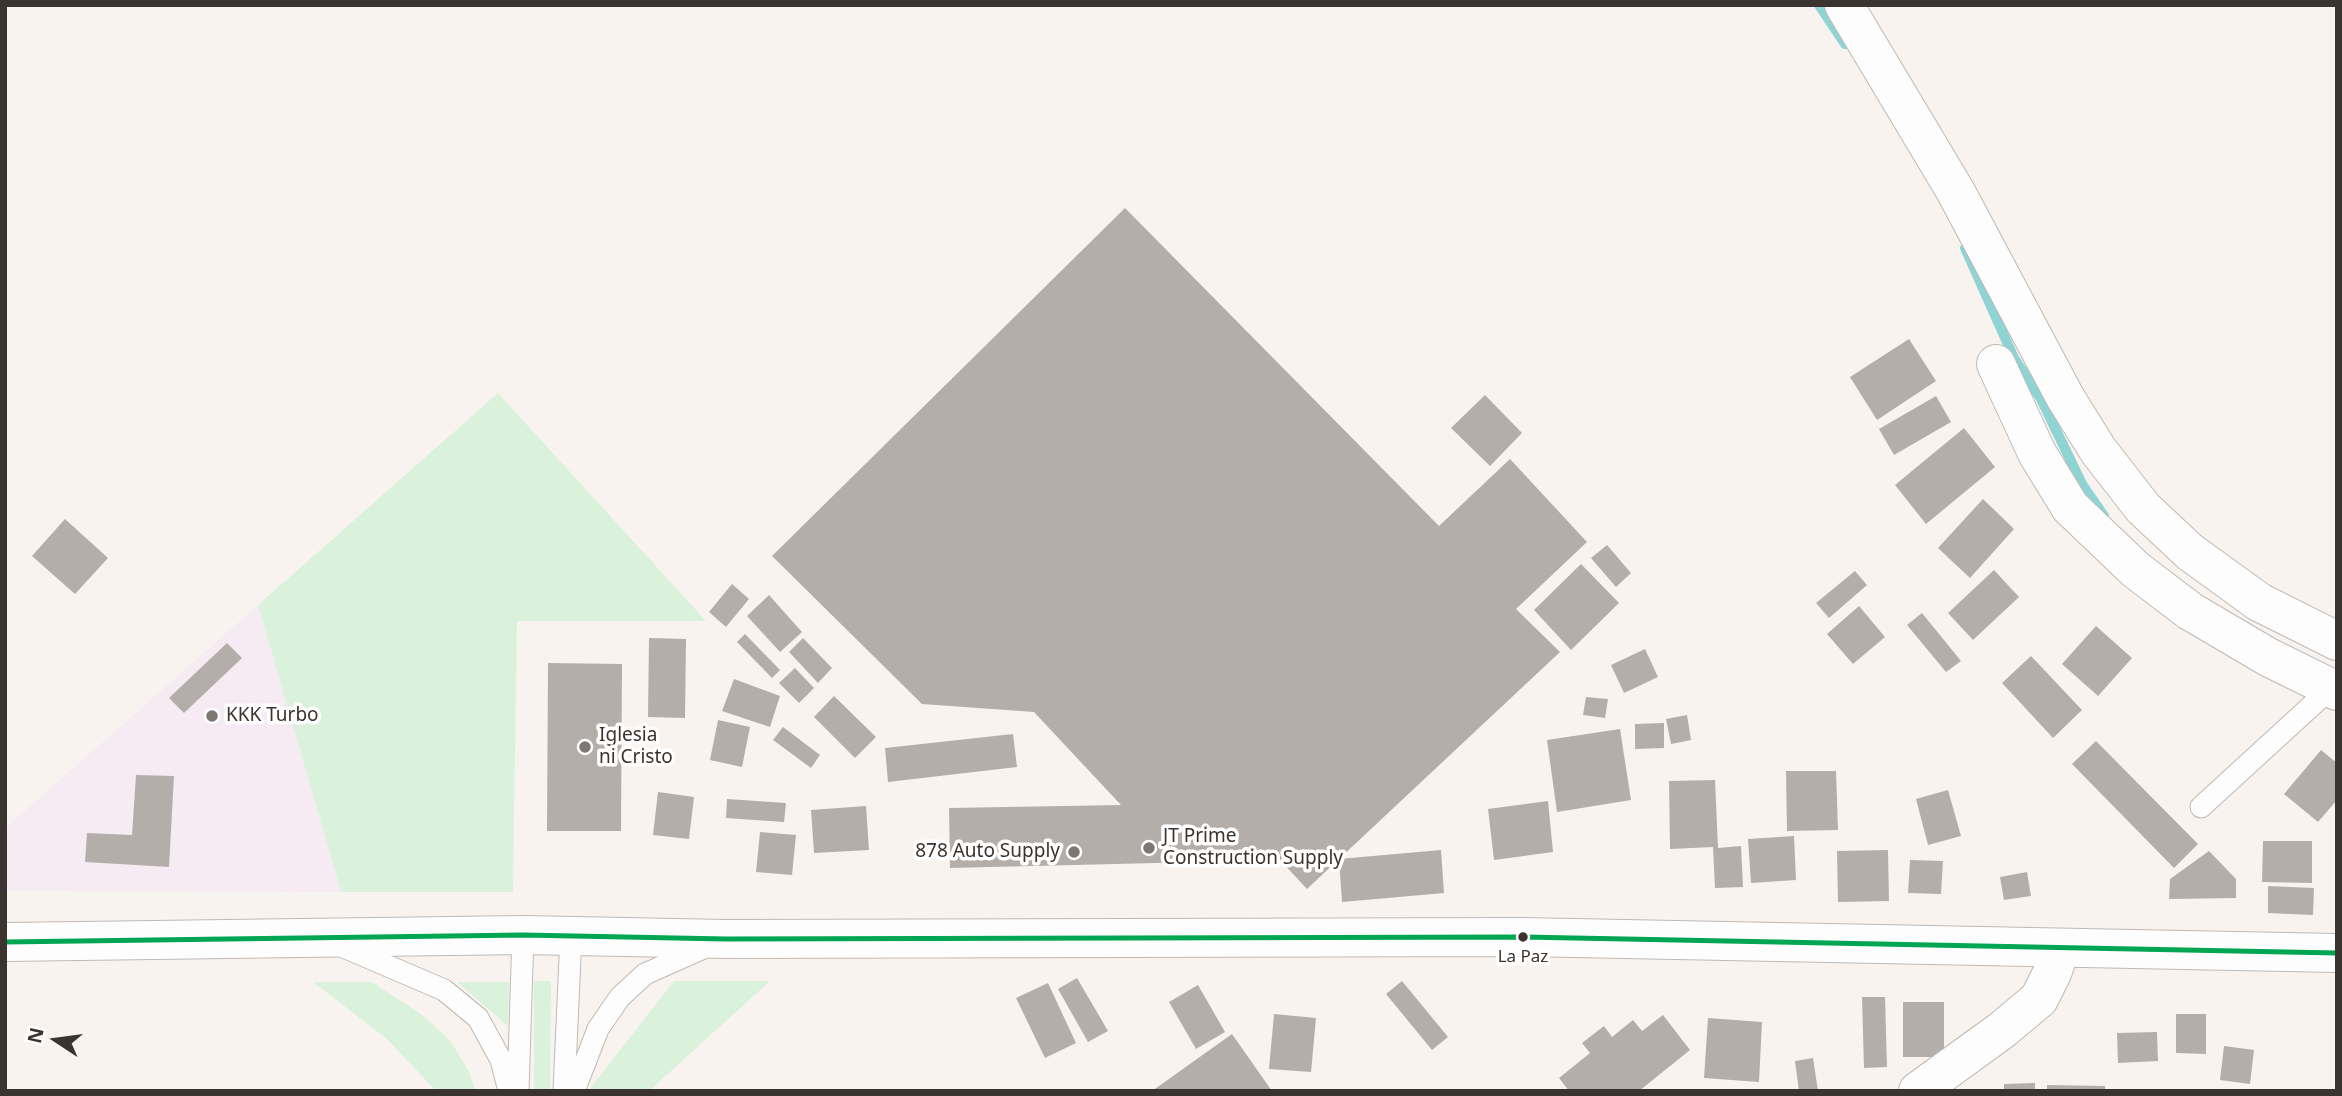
<!DOCTYPE html>
<html>
<head>
<meta charset="utf-8">
<style>
  body { margin:0 }
  #map { position:relative; width:2342px; height:1096px; overflow:hidden; background:#f9f3ef; font-family:"Noto Sans",sans-serif }
  canvas { display:block }
  .frame { position:absolute; inset:0; border:7px solid #3a332f; pointer-events:none }
  .north { position:absolute; left:21px; top:1005px; width:70px; height:70px; -webkit-text-stroke:5px #fff; paint-order:stroke; rotate:283deg; font-size:19px; font-weight:700; line-height:28px; text-align:center; color:#3a332f }
  .north::after { content:''; display:block; margin:auto; width:24px; height:32px; background:#3a332f; clip-path:polygon(50% 0,100% 100%,50% 72%,0 100%) }
</style>
</head>
<body>
<div id="map">
<canvas width="2342" height="1096"></canvas>
<div class="frame"></div>
<div class="north">N</div>
</div>
<script>
const g = document.querySelector('canvas').getContext('2d');
g.lineJoin = 'round';
function fill(path, color) {
  g.fillStyle = color;
  g.fill(path, 'evenodd');
}
function shape(rows) {
  const path = new Path2D();
  for (const r of rows) {
    path.moveTo(r[0], r[1]);
    for (let i = 2; i < r.length; i += 2) path.lineTo(r[i], r[i + 1]);
  }
  return path;
}
function stroke(path, color, width, dash) {
  g.strokeStyle = color;
  g.lineWidth = width;
  g.lineCap = dash ? 'butt' : 'round';
  g.setLineDash(dash || []);
  g.stroke(path);
}
function label(font, color, halo, rows, align = 'center') {
  g.font = font + ' "Noto Sans",sans-serif';
  g.lineWidth = 7;
  g.setLineDash([]);
  g.textBaseline = 'middle';
  g.strokeStyle = halo;
  g.fillStyle = color;
  for (const [text, x, y, turn = 0] of rows) {
    g.save();
    g.translate(x, y);
    g.rotate((+turn || 0) * Math.PI / 180);
    g.textAlign = isNaN(turn) ? turn : align;
    if (halo) g.strokeText(text, 0, 0);
    g.fillText(text, 0, 0);
    g.restore();
  }
}
const commercial = shape([
  [258,605,341,892,5,891,5,828]
]);
const green = shape([
  [498,393,706,621,517,621,513,892,341,892,258,605],
  [534,981,551,981,550,1091,534,1091],
  [674,981,770,981,649,1091,588,1091],
  [313,982,372,982,421,1014,450,1040,468,1070,476,1091,436,1091,387,1039],
  [457,982,509,982,508,1026]
]);
const stream = shape([
  [1819,5,1845,44],
  [1965,248,2014,358,2041,399,2082,484,2104,516]
]);
const building = shape([
  [1125,208,1439,526,1510,459,1587,542,1516,609,1560,652,1339,859,1441,850,1444,893,1342,902,1339,859,1307,889,1280,860,950,868,949,808,1121,805,1034,712,922,704,772,556],
  [1909,339,1936,381,1877,420,1850,377],
  [1485,395,1522,433,1490,466,1451,428],
  [1936,396,1951,422,1894,455,1879,429],
  [1964,428,1995,467,1926,524,1895,485],
  [1983,499,2014,529,1970,578,1938,548],
  [65,519,108,558,75,594,32,556],
  [1607,545,1631,573,1616,587,1591,558],
  [1581,564,1619,603,1571,650,1534,610],
  [1994,570,2019,597,1973,640,1948,613],
  [1855,571,1867,585,1829,618,1816,603],
  [732,584,749,599,726,627,709,612],
  [769,595,802,632,780,652,747,616],
  [1859,606,1885,637,1853,664,1827,634],
  [1922,613,1961,661,1946,672,1907,625],
  [2096,626,2132,658,2098,696,2062,664],
  [745,634,780,670,772,678,737,642],
  [649,638,686,639,685,718,648,717],
  [803,638,832,668,818,683,789,652],
  [227,643,242,658,184,713,169,698],
  [1645,649,1658,677,1624,693,1611,665],
  [2031,656,2082,710,2053,738,2002,683],
  [548,663,622,664,621,831,547,831],
  [795,668,814,688,799,703,779,683],
  [734,679,780,696,770,727,722,711],
  [834,696,876,737,855,758,814,717],
  [1586,697,1608,699,1605,718,1583,715],
  [1687,715,1691,740,1671,744,1666,719],
  [718,720,750,727,742,767,710,760],
  [1664,723,1664,748,1635,749,1635,724],
  [783,727,820,755,811,768,773,740],
  [1620,729,1631,800,1557,812,1547,740],
  [1013,734,1017,767,888,782,885,748],
  [2096,741,2198,844,2174,868,2072,764],
  [2321,750,2337,763,2337,800,2318,822,2284,794],
  [1786,771,1836,771,1838,830,1787,831],
  [136,775,174,776,169,867,85,862,87,833,132,835],
  [1715,780,1718,848,1741,846,1743,887,1715,888,1713,847,1670,849,1669,781],
  [1948,790,1961,836,1928,845,1916,799],
  [658,792,694,797,689,839,653,835],
  [727,799,786,803,784,822,726,818],
  [1548,801,1553,852,1494,860,1488,809],
  [866,806,869,850,814,853,811,810],
  [760,832,796,835,792,875,756,872],
  [1794,836,1796,880,1751,883,1748,839],
  [2263,841,2312,841,2312,883,2262,882],
  [1888,850,1889,901,1838,902,1837,851],
  [2209,851,2236,879,2236,898,2169,899,2170,879],
  [1910,860,1943,861,1941,894,1908,893],
  [2027,872,2031,896,2004,900,2000,877],
  [2268,886,2314,888,2313,915,2268,913],
  [1077,978,1108,1031,1088,1042,1058,989],
  [1402,981,1448,1037,1432,1050,1386,994],
  [1048,983,1076,1043,1045,1058,1016,998],
  [1198,985,1225,1032,1196,1049,1169,1002],
  [1862,997,1885,997,1887,1067,1864,1068],
  [1903,1002,1944,1002,1944,1057,1903,1057],
  [1274,1014,1316,1018,1311,1072,1269,1069],
  [2176,1014,2206,1014,2206,1054,2176,1053],
  [1663,1015,1690,1050,1639,1091,1569,1091,1559,1078,1590,1053,1582,1043,1604,1026,1612,1037,1633,1020,1642,1031],
  [1708,1018,1762,1022,1759,1082,1704,1078],
  [2157,1032,2158,1061,2118,1063,2117,1033],
  [1232,1034,1272,1091,1152,1091],
  [2224,1046,2254,1050,2250,1084,2220,1080],
  [1813,1058,1818,1091,1799,1091,1795,1061],
  [2035,1083,2035,1091,2004,1091,2004,1084],
  [2047,1085,2105,1086,2105,1091,2047,1091]
]);
const lane = shape([
  [2201,807,2331,688],
  [339,945,444,990,478,1018,501,1060,509,1091],
  [518,1091,523,935],
  [564,1091,571,935],
  [574,1091,598,1029,620,997,645,974,708,946]
]);
const street = shape([
  [1996,364,2037,453,2070,507,2136,570,2190,611,2268,657,2337,691],
  [1918,1091,2002,1030,2039,999,2052,973,2061,948]
]);
const secondary = shape([
  [1844,5,1956,192,2065,397,2098,450,2143,508,2190,552,2259,602,2337,641]
]);
const highway = shape([
  [5,942,523,935,726,939,1523,937,2337,953]
]);
const bus1 = shape([
  [5,942,523,935,726,939,1523,937,2337,953]
]);
const markers = [
  [212,716,7,"#7d7672"],
  [585,747,7,"#7d7672"],
  [1149,848,7,"#7d7672"],
  [1074,852,7,"#7d7672"],
  [1523,937,6,"#3a332f"]
];
const busNames = [
  ["La Paz",1523,957]
];
const poiNames = [
  ["KKK Turbo",226,716],
  ["Iglesia",599,736],
  ["ni Cristo",599,758],
  ["JT Prime",1163,837],
  ["Construction Supply",1163,859],
  ["878 Auto Supply",1060,852,"right"]
];
fill(commercial, '#f7ebf3');
fill(green, '#daf2dc');
stroke(stream, '#8fd4d4', 10);
fill(building, '#b4aeaa');
stroke(lane, '#bfb9b5', 23);
stroke(street, '#bfb9b5', 40);
stroke(secondary, '#bfb9b5', 40);
stroke(highway, '#bfb9b5', 40);
stroke(lane, '#fefdfd', 21);
stroke(street, '#fefdfd', 38);
stroke(secondary, '#fefdfd', 38);
stroke(highway, '#fefdfd', 38);
stroke(bus1, '#00a651', 5);
for (const [x, y, r, color] of markers) {
  const dot = new Path2D();
  dot.arc(x, y, r, 0, 2 * Math.PI);
  g.fillStyle = color;
  g.fill(dot);
  stroke(dot, '#fff', 2.5);
}
label('17px', '#3a332f', '#fff', busNames);
label('19px', '#3a332f', '#fff', poiNames, 'left');
</script>
</body>
</html>
